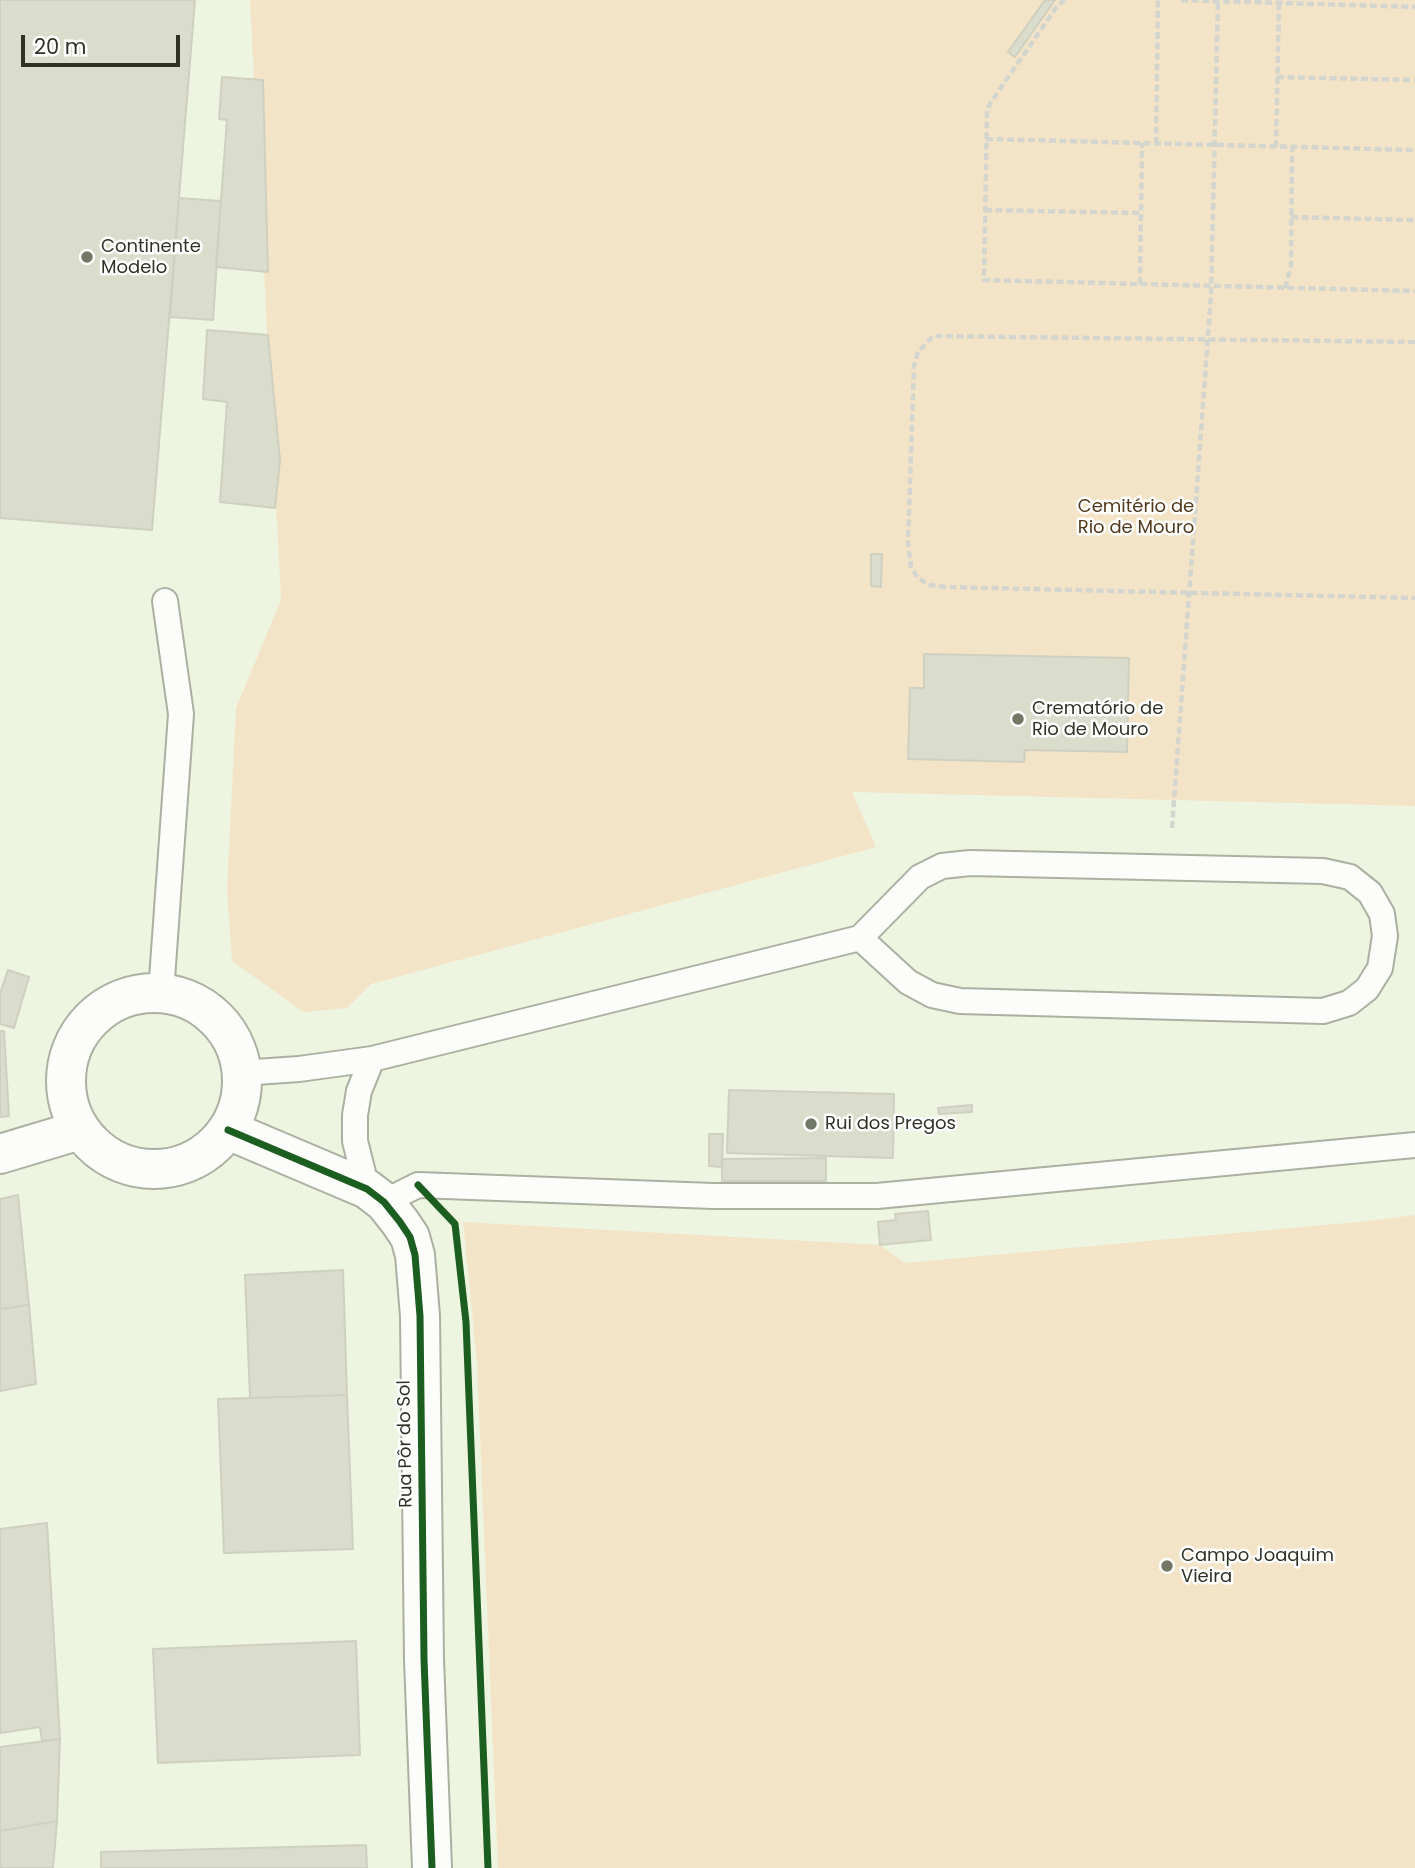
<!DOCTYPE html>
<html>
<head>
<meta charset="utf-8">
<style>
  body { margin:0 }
  #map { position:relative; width:1415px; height:1868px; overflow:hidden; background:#edf4e0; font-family:Poppins,sans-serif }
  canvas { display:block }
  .scale { position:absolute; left:21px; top:35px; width:159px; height:32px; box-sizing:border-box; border:4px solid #2f3325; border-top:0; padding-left:9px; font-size:21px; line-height:24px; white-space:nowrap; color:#2f3325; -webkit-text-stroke:5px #fff; paint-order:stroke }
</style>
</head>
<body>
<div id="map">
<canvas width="1415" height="1868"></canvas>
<div class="scale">20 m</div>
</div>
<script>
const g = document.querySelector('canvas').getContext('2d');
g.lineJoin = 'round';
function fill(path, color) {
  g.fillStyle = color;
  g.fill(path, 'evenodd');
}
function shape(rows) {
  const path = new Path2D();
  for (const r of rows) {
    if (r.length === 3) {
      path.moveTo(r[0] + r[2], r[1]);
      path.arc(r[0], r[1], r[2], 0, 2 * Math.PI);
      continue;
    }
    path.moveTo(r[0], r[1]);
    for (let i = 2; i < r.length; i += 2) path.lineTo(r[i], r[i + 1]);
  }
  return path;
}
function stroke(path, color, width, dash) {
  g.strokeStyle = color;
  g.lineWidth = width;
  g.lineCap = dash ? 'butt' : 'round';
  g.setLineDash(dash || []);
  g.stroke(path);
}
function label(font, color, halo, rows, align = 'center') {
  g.font = font + ' Poppins,sans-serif';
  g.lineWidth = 5;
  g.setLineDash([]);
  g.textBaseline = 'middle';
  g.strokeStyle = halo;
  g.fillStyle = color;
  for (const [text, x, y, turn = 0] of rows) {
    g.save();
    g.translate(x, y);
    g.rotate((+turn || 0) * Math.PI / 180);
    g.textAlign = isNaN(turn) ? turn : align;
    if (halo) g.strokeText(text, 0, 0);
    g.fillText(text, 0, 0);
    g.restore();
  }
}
const green = shape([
  [250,0,1415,0,1415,806,852,792,876,847,371,984,347,1008,304,1012,232,961,227,890,236,708,281,600],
  [1415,1215,1415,1868,498,1868,477,1363,463,1222,880,1245,905,1263,1369,1221]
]);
const building = shape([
  [0,0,195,0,152,530,0,518,0,0],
  [1045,0,1055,0,1015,57,1008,52,1045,0],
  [222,77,263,80,268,272,216,267,227,120,219,119,222,77],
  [179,198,221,201,213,320,170,317,179,198],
  [207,330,268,335,280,460,275,508,220,502,227,402,203,399,207,330],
  [871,554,882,554,881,587,871,586,871,554],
  [924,654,1129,658,1127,752,1025,750,1024,762,908,759,910,688,924,688,924,654],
  [8,970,29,977,14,1028,0,1024,0,994,8,970],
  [0,1031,4,1031,9,1116,0,1117,0,1031],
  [729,1090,894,1094,893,1158,727,1153,729,1090],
  [972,1105,972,1112,939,1114,938,1108,972,1105],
  [709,1134,723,1134,722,1167,709,1166,709,1134],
  [826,1158,826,1181,722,1181,722,1159,826,1158],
  [18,1195,29,1305,0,1309,0,1199,18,1195],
  [928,1211,931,1240,880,1245,878,1222,896,1220,895,1214,928,1211],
  [343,1270,347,1395,250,1398,245,1275,343,1270],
  [29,1305,36,1384,0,1391,0,1309,29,1305],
  [347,1395,353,1549,224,1553,218,1399,347,1395],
  [47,1523,60,1739,42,1741,40,1727,0,1733,0,1529,47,1523],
  [356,1641,360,1755,158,1763,153,1649,356,1641],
  [60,1739,57,1821,0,1831,0,1747,60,1739],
  [57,1821,53,1868,0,1868,0,1831,57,1821],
  [366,1845,367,1868,101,1868,101,1852,366,1845]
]);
const path = shape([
  [1065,0,1058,5,991,102,987,110,984,280,1415,291],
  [1181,0,1415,7],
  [1277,77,1415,80],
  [986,139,1415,150],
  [1156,144,1158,0],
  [1276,147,1279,3],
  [985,210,1141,213],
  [1291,217,1415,220],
  [1140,284,1142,143],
  [1285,288,1291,266,1292,148],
  [1415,342,933,336,918,352,914,366,908,543,911,567,918,578,929,585,945,587,1415,598],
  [1172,828,1211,295,1218,2]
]);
const lane = shape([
  [161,993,181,714,165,601],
  [241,1073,299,1069,372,1059,860,938,920,877,942,866,970,863,1323,871,1350,877,1370,893,1382,914,1385,936,1380,968,1367,989,1349,1003,1323,1011,960,1001,932,995,908,982,860,938],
  [367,1189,355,1141,355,1115,359,1091,372,1059],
  [384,1202,418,1185,713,1196,877,1196,1415,1145]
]);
const secondary = shape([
  [154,1081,88],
  [228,1130,367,1189,384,1202,400,1222,410,1237,415,1255,420,1316,424,1659,432,1868],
  [0,1154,80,1130]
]);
const cycleway = shape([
  [228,1130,367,1189,384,1202,400,1222,410,1237,415,1255,420,1316,424,1659,432,1868],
  [418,1185,455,1224,466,1322,488,1868]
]);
const markers = [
  [87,257,7,"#727766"],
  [1018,719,7,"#727766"],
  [811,1124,7,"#727766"],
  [1167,1566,7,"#727766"]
];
const poiNames = [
  ["Continente",101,247],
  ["Modelo",101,268],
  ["Crematório de",1032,709],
  ["Rio de Mouro",1032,730],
  ["Rui dos Pregos",825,1124],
  ["Campo Joaquim",1181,1556],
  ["Vieira",1181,1577]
];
const parkNames = [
  ["Cemitério de",1136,507],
  ["Rio de Mouro",1136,528]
];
const streetNames = [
  ["Rua Pôr do Sol",406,1444,-91]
];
fill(green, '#f4e4c7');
fill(building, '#dadccc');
stroke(building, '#cfd0c0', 2);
stroke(lane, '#abb0a1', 28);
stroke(secondary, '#abb0a1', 42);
stroke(path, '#d3d5cf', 4.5, [7, 3.5]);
stroke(lane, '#fcfdfa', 24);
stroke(secondary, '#fcfdfa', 38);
stroke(cycleway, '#1b5e20', 7);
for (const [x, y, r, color] of markers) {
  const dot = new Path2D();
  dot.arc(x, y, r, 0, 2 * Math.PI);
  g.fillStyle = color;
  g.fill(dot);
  stroke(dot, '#fff', 2.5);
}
label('18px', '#2f3325', '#fff', poiNames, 'left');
label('18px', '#53391b', '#fff', parkNames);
label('18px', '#2f3325', '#fff', streetNames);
</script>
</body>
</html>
